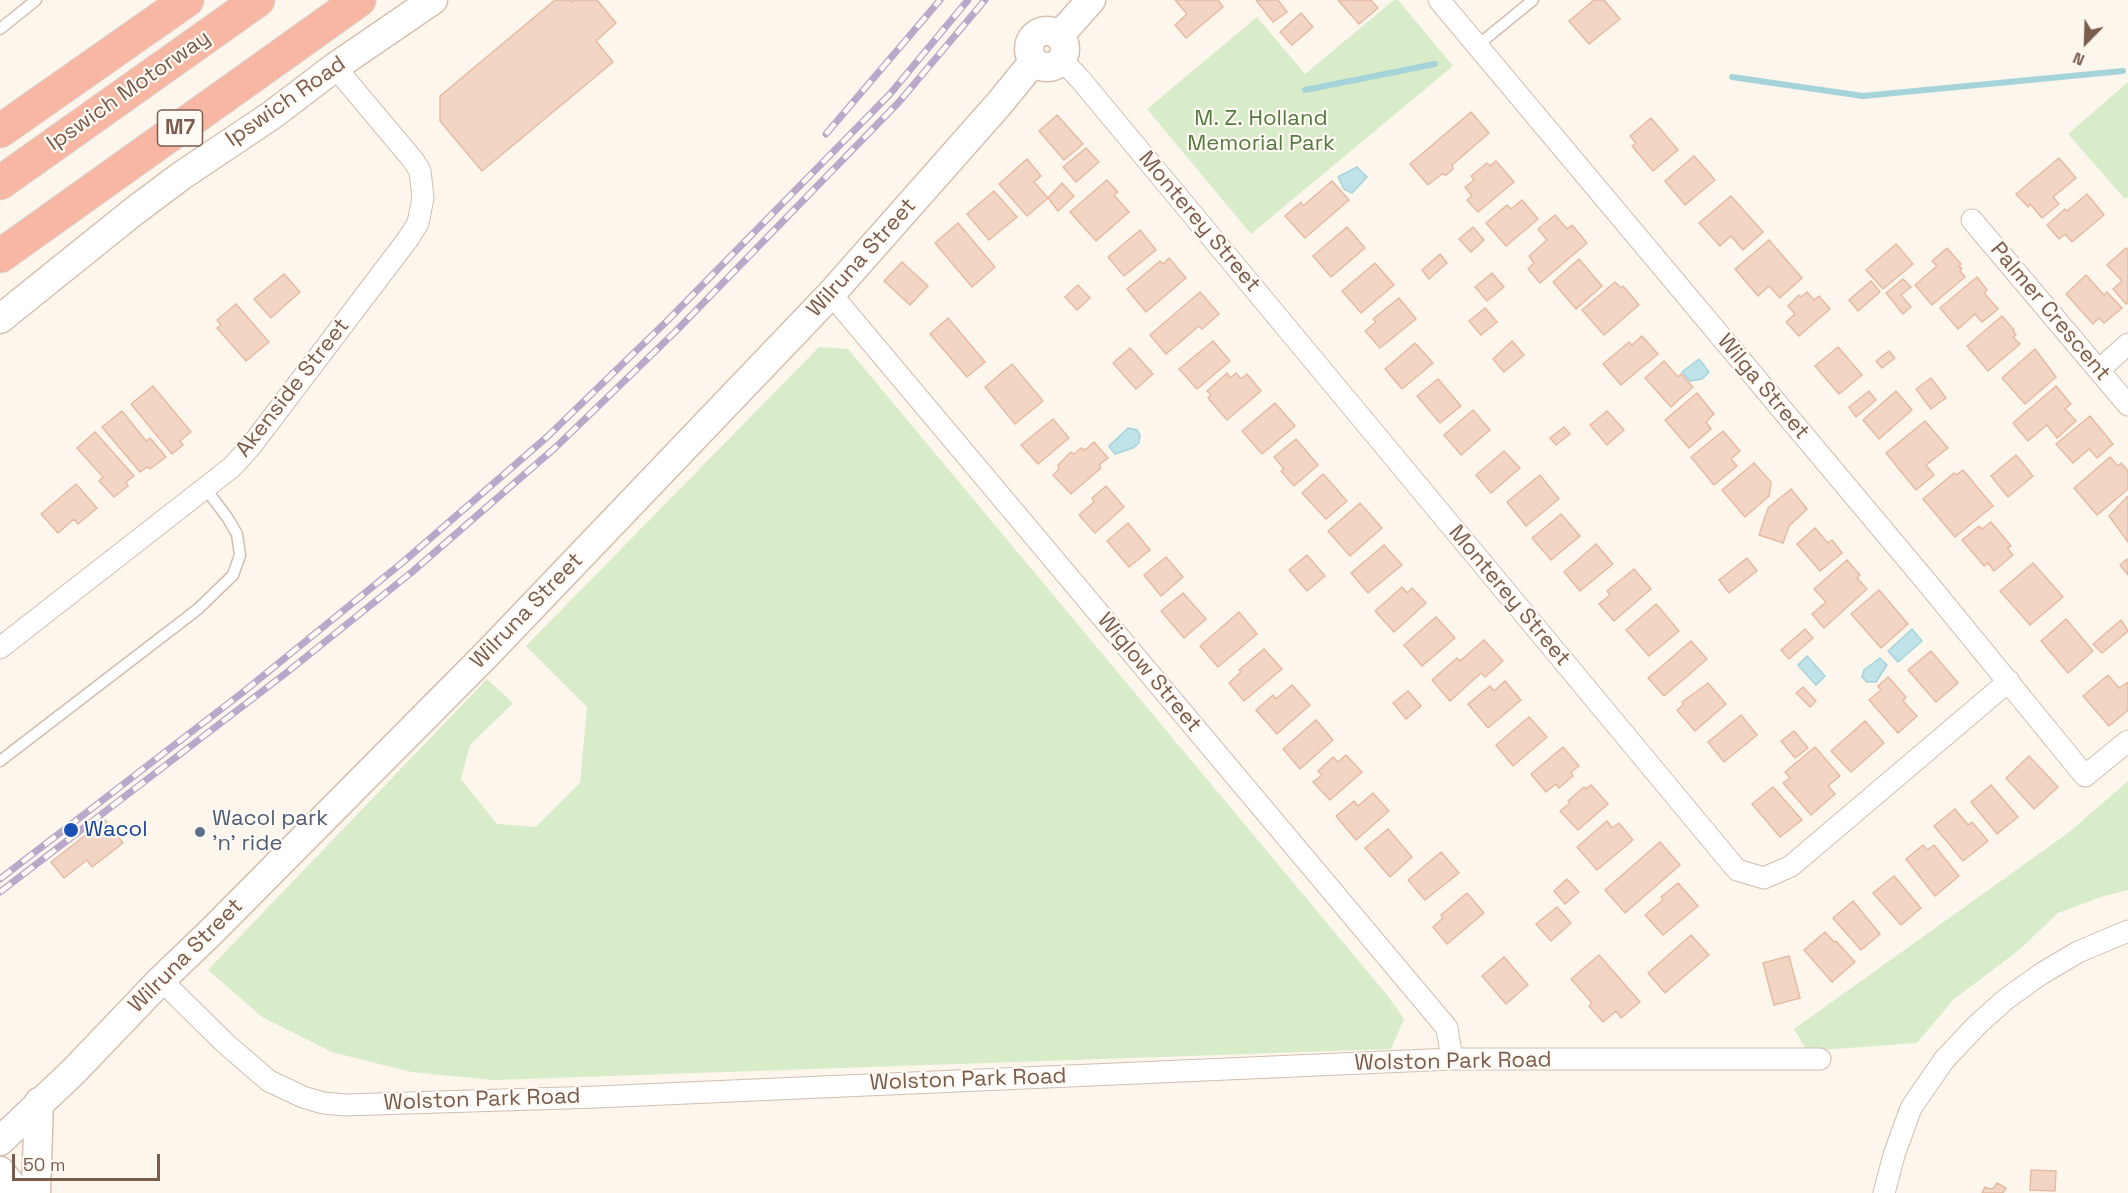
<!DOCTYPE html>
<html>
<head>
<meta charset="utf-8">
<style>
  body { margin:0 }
  #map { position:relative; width:2128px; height:1193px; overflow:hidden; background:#fdf6ec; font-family:"Space Grotesk",sans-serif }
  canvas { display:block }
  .north { position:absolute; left:2056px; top:12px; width:60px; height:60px; -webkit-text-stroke:4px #fffaf3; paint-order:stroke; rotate:203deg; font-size:16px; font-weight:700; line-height:24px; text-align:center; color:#7a5c4d }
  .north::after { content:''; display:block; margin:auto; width:21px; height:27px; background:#7a5c4d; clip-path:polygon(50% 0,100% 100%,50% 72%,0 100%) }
  .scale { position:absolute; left:12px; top:1154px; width:148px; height:27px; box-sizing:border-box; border:3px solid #7a5c4d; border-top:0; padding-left:8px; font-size:18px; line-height:21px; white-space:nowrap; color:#7a5c4d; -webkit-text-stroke:4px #fffaf3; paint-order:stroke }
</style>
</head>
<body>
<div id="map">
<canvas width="2128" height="1193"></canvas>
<div class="north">N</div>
<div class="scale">50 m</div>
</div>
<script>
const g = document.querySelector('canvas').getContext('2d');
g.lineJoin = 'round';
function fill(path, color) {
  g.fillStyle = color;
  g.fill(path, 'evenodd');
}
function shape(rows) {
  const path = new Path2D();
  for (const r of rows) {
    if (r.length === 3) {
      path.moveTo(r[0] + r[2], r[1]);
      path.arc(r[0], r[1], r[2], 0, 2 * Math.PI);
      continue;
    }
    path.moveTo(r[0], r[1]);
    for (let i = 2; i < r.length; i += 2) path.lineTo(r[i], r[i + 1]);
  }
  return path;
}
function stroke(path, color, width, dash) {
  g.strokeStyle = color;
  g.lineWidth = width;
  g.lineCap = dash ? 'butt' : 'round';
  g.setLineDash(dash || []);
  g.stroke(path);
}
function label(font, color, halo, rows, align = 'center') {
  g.font = font + ' "Space Grotesk",sans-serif';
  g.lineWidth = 4.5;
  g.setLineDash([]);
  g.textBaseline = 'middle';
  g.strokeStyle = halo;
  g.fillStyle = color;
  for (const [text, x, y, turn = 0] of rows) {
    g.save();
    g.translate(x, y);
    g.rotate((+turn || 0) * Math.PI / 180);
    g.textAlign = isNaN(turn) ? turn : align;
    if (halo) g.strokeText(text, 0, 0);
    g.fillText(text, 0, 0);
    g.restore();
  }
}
const green = shape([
  [1394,0,1398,0,1453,66,1251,234,1147,109,1257,17,1305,74],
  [2128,82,2128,197,2125,199,2068,134],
  [819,347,848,349,1387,995,1404,1019,1391,1049,494,1080,411,1072,332,1052,262,1017,208,970,487,679,513,703,470,745,461,779,497,824,536,827,580,783,587,707,526,646],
  [2128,781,2128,890,2104,896,2058,913,2019,950,1954,999,1917,1043,1807,1051,1794,1029,2068,833]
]);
const water = shape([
  [1357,167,1367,177,1352,193,1344,189,1338,177,1357,167],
  [1699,359,1709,372,1702,379,1690,381,1682,372,1699,359],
  [1128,428,1137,430,1140,435,1139,443,1133,448,1115,454,1109,446,1128,428],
  [1912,629,1922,641,1898,662,1888,651,1912,629],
  [1807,656,1825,676,1816,685,1798,665,1807,656],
  [1880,658,1887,665,1876,682,1867,682,1862,677,1864,670,1880,658]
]);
const stream = shape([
  [1732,77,1863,96,2123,71],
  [1305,90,1435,64]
]);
const building = shape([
  [555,0,570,0,572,2,574,0,597,0,616,23,596,41,613,62,482,171,440,121,440,96,555,0],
  [1175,0,1218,0,1223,7,1186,38,1175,25,1187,14,1175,0],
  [1256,0,1278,0,1287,12,1273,22,1256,0],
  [1338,0,1371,0,1378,8,1359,24,1338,0],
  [1594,0,1604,0,1620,19,1589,44,1569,21,1594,0],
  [1301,13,1313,27,1292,45,1280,32,1301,13],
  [1471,112,1489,133,1452,165,1453,169,1446,175,1442,174,1428,185,1410,164,1471,112],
  [1057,115,1083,144,1064,160,1039,131,1057,115],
  [1651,118,1678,150,1653,171,1632,146,1636,143,1630,136,1651,118],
  [1086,148,1099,162,1076,182,1063,167,1086,148],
  [1694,156,1715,180,1685,205,1665,181,1694,156],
  [2059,158,2076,178,2053,197,2059,204,2042,218,2030,204,2028,207,2016,194,2059,158],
  [1027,159,1041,176,1034,182,1048,198,1027,216,999,184,1027,159],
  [1496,161,1514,182,1478,212,1467,200,1472,196,1465,187,1474,180,1471,176,1487,163,1490,166,1496,161],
  [1107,180,1118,192,1114,195,1129,212,1096,241,1070,212,1107,180],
  [1332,181,1349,200,1305,238,1285,216,1301,202,1303,206,1332,181],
  [1062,183,1074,196,1058,211,1048,198,1062,183],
  [994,191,1017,217,989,240,967,214,994,191],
  [2087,194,2104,215,2072,242,2065,234,2059,239,2047,225,2065,209,2067,211,2087,194],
  [1731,196,1763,232,1743,250,1731,236,1720,246,1699,223,1731,196],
  [1522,200,1538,219,1506,246,1486,223,1507,205,1511,209,1522,200],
  [1555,215,1567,229,1572,225,1587,243,1540,283,1528,269,1534,263,1529,256,1547,240,1538,229,1555,215],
  [958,223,995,267,972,287,935,243,958,223],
  [1347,227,1365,248,1331,277,1313,256,1347,227],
  [1473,227,1484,240,1471,252,1459,239,1473,227],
  [1140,230,1156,250,1124,276,1108,257,1140,230],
  [1769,240,1802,278,1780,298,1769,286,1758,296,1735,269,1769,240],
  [1896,244,1913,264,1883,289,1866,270,1896,244],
  [1947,248,1961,264,1959,266,1962,269,1960,271,1965,277,1932,305,1915,285,1937,266,1932,261,1947,248],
  [2126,248,2128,250,2128,303,2126,304,2113,289,2122,281,2107,265,2126,248],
  [1440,254,1447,263,1429,279,1422,270,1440,254],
  [1169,258,1186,278,1146,312,1127,289,1160,261,1163,264,1169,258],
  [1579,259,1602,286,1576,309,1553,282,1579,259],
  [902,262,928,286,910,305,884,281,902,262],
  [1375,263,1394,285,1361,313,1342,291,1375,263],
  [1492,273,1504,287,1487,301,1475,287,1492,273],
  [284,274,300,292,271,318,254,299,284,274],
  [2086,275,2104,295,2107,292,2122,308,2104,323,2099,318,2093,324,2066,294,2086,275],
  [1977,277,1987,290,1984,293,1998,309,1982,322,1975,314,1958,329,1940,308,1977,277],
  [1903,279,1911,287,1901,295,1911,307,1903,314,1886,293,1903,279],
  [1871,281,1880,292,1858,311,1849,300,1871,281],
  [1615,282,1621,288,1623,286,1639,305,1604,335,1582,310,1615,282],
  [1078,285,1090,298,1077,310,1065,297,1078,285],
  [1200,292,1219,314,1202,329,1199,326,1166,354,1150,335,1200,292],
  [1807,292,1814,300,1819,296,1830,309,1799,336,1786,322,1795,314,1788,306,1799,295,1801,297,1807,292],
  [1399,298,1416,319,1380,348,1365,331,1376,322,1373,319,1399,298],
  [236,304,269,342,246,361,217,328,221,325,217,320,236,304],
  [1485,308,1497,322,1481,335,1469,321,1485,308],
  [2002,316,2014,330,2013,331,2016,335,2013,337,2020,344,1988,371,1967,346,2002,316],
  [948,318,985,362,967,377,930,334,948,318],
  [1642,336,1658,354,1621,385,1603,364,1629,342,1632,345,1642,336],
  [1213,341,1230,361,1197,389,1179,369,1213,341],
  [1512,341,1524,355,1504,372,1493,359,1512,341],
  [1415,343,1433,363,1402,389,1385,369,1415,343],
  [1838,347,1862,375,1839,394,1815,366,1838,347],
  [1130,348,1153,374,1136,389,1113,363,1130,348],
  [2035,349,2056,377,2025,404,2002,378,2035,349],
  [1889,351,1895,358,1882,368,1876,361,1889,351],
  [1664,361,1678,377,1681,374,1693,387,1671,407,1645,378,1664,361],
  [1012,364,1043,401,1015,424,985,387,1012,364],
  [1227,373,1230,378,1236,373,1241,379,1247,374,1261,391,1227,420,1208,398,1211,395,1207,391,1227,373],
  [1931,378,1946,398,1931,409,1916,389,1931,378],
  [1438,379,1461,406,1440,423,1417,396,1438,379],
  [153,386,191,432,180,441,183,445,172,454,131,404,153,386],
  [2056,386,2071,404,2065,409,2076,421,2057,438,2047,425,2028,441,2013,423,2056,386],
  [1869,391,1876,400,1856,417,1849,407,1869,391],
  [1896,391,1912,410,1879,439,1863,420,1896,391],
  [1697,393,1714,414,1706,422,1711,429,1689,448,1665,420,1697,393],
  [1275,403,1295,426,1262,454,1242,431,1275,403],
  [1473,410,1490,430,1461,455,1444,435,1473,410],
  [122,411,146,441,150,438,166,457,150,469,147,467,140,472,102,427,122,411],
  [1607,411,1624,430,1607,445,1590,425,1607,411],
  [2090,416,2113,444,2097,458,2089,449,2073,463,2056,444,2090,416],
  [1053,419,1069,438,1038,464,1021,445,1053,419],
  [1925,421,1948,448,1926,465,1934,475,1916,490,1886,453,1925,421],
  [1564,427,1570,434,1556,445,1550,438,1564,427],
  [1723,431,1740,451,1731,459,1737,466,1714,485,1691,457,1723,431],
  [95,432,134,476,126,482,128,486,114,497,99,481,103,477,77,448,95,432],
  [1296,439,1318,465,1294,486,1281,471,1284,469,1274,457,1296,439],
  [1094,442,1108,458,1099,465,1101,468,1071,494,1053,475,1059,469,1058,465,1071,452,1074,454,1081,448,1085,450,1094,442],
  [1504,451,1520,468,1491,493,1476,475,1504,451],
  [2016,455,2033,476,2008,497,1991,476,2016,455],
  [2110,457,2118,466,2121,463,2128,471,2128,489,2097,515,2074,488,2110,457],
  [1754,463,1771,482,1769,496,1745,517,1722,490,1754,463],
  [1963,470,1993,506,1955,537,1923,499,1954,473,1956,475,1963,470],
  [1323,474,1347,501,1326,519,1302,493,1323,474],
  [1540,475,1559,499,1526,526,1507,502,1540,475],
  [76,484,97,508,78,524,74,519,58,533,41,514,76,484],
  [1106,486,1124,507,1095,533,1079,515,1094,502,1092,498,1106,486],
  [1791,489,1807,509,1789,526,1783,543,1759,535,1768,508,1791,489],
  [2128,496,2128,542,2109,516,2128,496],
  [1360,503,1382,528,1350,556,1328,531,1360,503],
  [1561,514,1580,536,1551,560,1532,538,1561,514],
  [1991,522,2011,546,2007,548,2013,555,1994,571,1988,563,1984,566,1962,540,1979,526,1982,529,1991,522],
  [1128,523,1150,550,1129,567,1107,541,1128,523],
  [1815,528,1828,543,1832,540,1842,553,1820,571,1797,544,1815,528],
  [1596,544,1613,564,1580,591,1564,572,1596,544],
  [1384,545,1402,565,1368,593,1351,573,1384,545],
  [1307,555,1325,576,1307,591,1289,570,1307,555],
  [1166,557,1183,577,1161,596,1144,575,1166,557],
  [1747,558,1757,571,1729,593,1719,580,1747,558],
  [2127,559,2128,560,2128,575,2120,565,2127,559],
  [1847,560,1860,575,1857,578,1867,589,1824,628,1812,614,1826,602,1814,589,1847,560],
  [2033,563,2063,597,2030,625,2000,591,2033,563],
  [1634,569,1651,589,1614,621,1599,604,1610,595,1607,591,1634,569],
  [1402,587,1407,593,1412,588,1426,603,1394,632,1375,611,1402,587],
  [1879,590,1908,624,1881,648,1851,614,1879,590],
  [1183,593,1206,619,1184,638,1161,611,1183,593],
  [1656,604,1679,631,1649,656,1626,630,1656,604],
  [1239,612,1257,634,1218,667,1200,646,1239,612],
  [1436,617,1455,638,1422,666,1404,645,1436,617],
  [2066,619,2093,651,2068,673,2041,641,2066,619],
  [2121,620,2128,631,2102,653,2093,644,2121,620],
  [1805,629,1813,638,1789,659,1781,650,1805,629],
  [1484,640,1503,661,1485,677,1481,673,1450,701,1432,680,1457,658,1460,661,1484,640],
  [1691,641,1707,659,1664,696,1648,678,1691,641],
  [1264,649,1282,669,1244,701,1229,683,1241,672,1239,670,1264,649],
  [1931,651,1958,683,1936,702,1908,670,1931,651],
  [2108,675,2119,688,2128,682,2128,710,2109,726,2083,696,2108,675],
  [1888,677,1906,697,1903,701,1917,716,1898,733,1869,700,1881,690,1878,686,1888,677],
  [1505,681,1521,700,1488,728,1468,704,1490,686,1494,691,1505,681],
  [1708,683,1726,704,1695,731,1677,710,1684,704,1682,702,1708,683],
  [1292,685,1310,705,1277,734,1256,710,1273,695,1276,699,1292,685],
  [1803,687,1816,701,1810,707,1796,693,1803,687],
  [1408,691,1421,706,1406,719,1393,703,1408,691],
  [1741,715,1757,735,1724,762,1708,742,1741,715],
  [1529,717,1547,737,1513,766,1496,745,1529,717],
  [1316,720,1333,740,1300,769,1283,749,1316,720],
  [1865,721,1884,743,1851,772,1831,751,1865,721],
  [1794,731,1808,748,1795,758,1781,741,1794,731],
  [1563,747,1579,766,1571,772,1573,776,1559,788,1556,784,1546,792,1531,774,1563,747],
  [1815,747,1840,776,1828,786,1835,794,1811,815,1783,783,1790,778,1785,772,1815,747],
  [1346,755,1362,772,1330,800,1313,782,1322,775,1318,771,1333,757,1338,762,1346,755],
  [2029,756,2058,787,2034,809,2006,778,2029,756],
  [1591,785,1608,804,1578,830,1560,811,1570,803,1568,801,1584,787,1586,789,1591,785],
  [1991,785,2018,817,1997,834,1971,802,1991,785],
  [1773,787,1802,820,1780,837,1752,804,1773,787],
  [1373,793,1389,811,1356,840,1336,816,1354,801,1358,806,1373,793],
  [1955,809,1968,825,1972,822,1988,841,1963,861,1934,826,1955,809],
  [105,820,123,843,92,867,87,860,64,878,51,862,105,820],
  [1607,821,1612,828,1619,823,1633,840,1597,870,1577,847,1607,821],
  [1388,829,1412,857,1390,877,1365,848,1388,829],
  [1660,842,1680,865,1625,913,1605,890,1660,842],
  [1923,845,1927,850,1934,845,1959,876,1935,896,1906,859,1923,845],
  [1441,852,1459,873,1425,900,1408,880,1441,852],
  [1894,876,1921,908,1901,925,1873,893,1894,876],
  [1567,879,1579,892,1565,904,1554,891,1567,879],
  [1678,883,1698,906,1663,935,1645,915,1663,900,1661,897,1678,883],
  [1467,893,1484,913,1447,944,1433,927,1443,918,1441,915,1467,893],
  [1853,901,1880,934,1861,950,1833,918,1853,901],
  [1557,907,1571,923,1551,941,1536,924,1557,907],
  [1825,932,1834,942,1836,941,1855,962,1832,982,1804,950,1825,932],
  [1691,935,1709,955,1665,993,1648,973,1691,935],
  [1599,955,1640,1002,1621,1018,1616,1011,1603,1022,1589,1006,1592,1003,1571,979,1599,955],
  [1789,956,1800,998,1774,1005,1763,963,1789,956],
  [1504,957,1528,985,1506,1004,1482,976,1504,957],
  [2031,1170,2056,1171,2055,1191,2030,1190,2031,1170],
  [1997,1183,2006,1188,2003,1193,1982,1193,1985,1187,1989,1189,1994,1188,1997,1183]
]);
const lane = shape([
  [0,29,36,0],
  [1478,45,1533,0],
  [0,761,198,609,233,575,240,555,237,534,227,517,205,488]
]);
const street = shape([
  [1439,0,1929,585,2085,776,2128,741],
  [1061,59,1080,79,1737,870,1764,878,1791,866,2009,681],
  [1972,220,2128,405],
  [831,294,1447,1028,1452,1059],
  [2099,370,2128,344],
  [0,648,232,467,251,446,408,239,418,223,423,198,420,171,413,160,335,67],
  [161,980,226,1044,269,1081,303,1097,323,1103,345,1105,597,1097,1452,1059,1820,1059],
  [1884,1193,1894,1155,1911,1108,1944,1060,1977,1025,2006,999,2041,974,2078,952,2128,931]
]);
const secondary = shape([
  [1047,49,18],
  [1059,36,1091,0],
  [0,319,133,212,181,176,272,115,335,67,433,0],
  [0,1141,73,1072,161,980,211,932,486,655,831,294,998,105,1034,61],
  [0,1171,18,1193],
  [36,1193,39,1102]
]);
const highway = shape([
  [0,131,187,0],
  [0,183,258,0],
  [0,256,359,0]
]);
const rail = shape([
  [826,134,940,0],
  [0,879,242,693,403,562,547,437,666,322,890,94,968,0],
  [0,892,286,673,412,572,556,447,676,331,899,102,985,0]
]);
const markers = [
  [71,830,8,"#1a4fb4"],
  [200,832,6,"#5c6f8a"]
];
const shields = [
  [180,128,45]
];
const shieldNames = [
  ["M7",180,128]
];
const streetNames = [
  ["Ipswich Motorway",129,91,-35],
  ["Ipswich Road",286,102,-35],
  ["Monterey Street",1199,222,50],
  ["Wilruna Street",862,258,-48],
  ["Palmer Crescent",2050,312,50],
  ["Wilga Street",1763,387,50],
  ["Akenside Street",293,388,-52],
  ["Monterey Street",1509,596,50],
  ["Wilruna Street",527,611,-46],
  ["Wiglow Street",1149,673,50],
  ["Wilruna Street",186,956,-45],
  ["Wolston Park Road",1453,1062,-1],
  ["Wolston Park Road",968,1080,-2],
  ["Wolston Park Road",482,1100,-2]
];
const parkNames = [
  ["M. Z. Holland",1261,119],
  ["Memorial Park",1261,144]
];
const serviceNames = [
  ["Wacol park",212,819],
  ["'n' ride",212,844]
];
const transitNames = [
  ["Wacol",84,830]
];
fill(green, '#d8ecc9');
fill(water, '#bfe3e8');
stroke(water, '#a5d3da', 1.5);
stroke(stream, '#a5d3da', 6);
fill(building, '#f3d5c3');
stroke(building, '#e6bba3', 1.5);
stroke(lane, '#d1beb0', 13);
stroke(street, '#d1beb0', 23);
stroke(secondary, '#d6c0b0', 31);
stroke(highway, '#dad1cd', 35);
stroke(lane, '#fff', 10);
stroke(street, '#fff', 21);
stroke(secondary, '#fff', 28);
stroke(highway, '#f7b7a3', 33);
stroke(rail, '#b9a8c9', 7);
stroke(rail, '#fffaf3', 4.5, [14]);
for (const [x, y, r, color] of markers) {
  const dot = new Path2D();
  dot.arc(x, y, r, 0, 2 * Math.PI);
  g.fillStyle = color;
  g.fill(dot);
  stroke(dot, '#fffaf3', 2);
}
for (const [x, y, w] of shields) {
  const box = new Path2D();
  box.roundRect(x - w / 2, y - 18, w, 36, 4.5);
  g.fillStyle = '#fffaf3';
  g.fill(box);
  stroke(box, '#7a5c4d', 1.5);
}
label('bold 21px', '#7a5c4d', null, shieldNames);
label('22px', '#7a5c4d', '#fffaf3', streetNames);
label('22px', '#537a41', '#fffaf3', parkNames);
label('22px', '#4e5e75', '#fffaf3', serviceNames, 'left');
label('22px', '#164399', '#fffaf3', transitNames, 'left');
</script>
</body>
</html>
